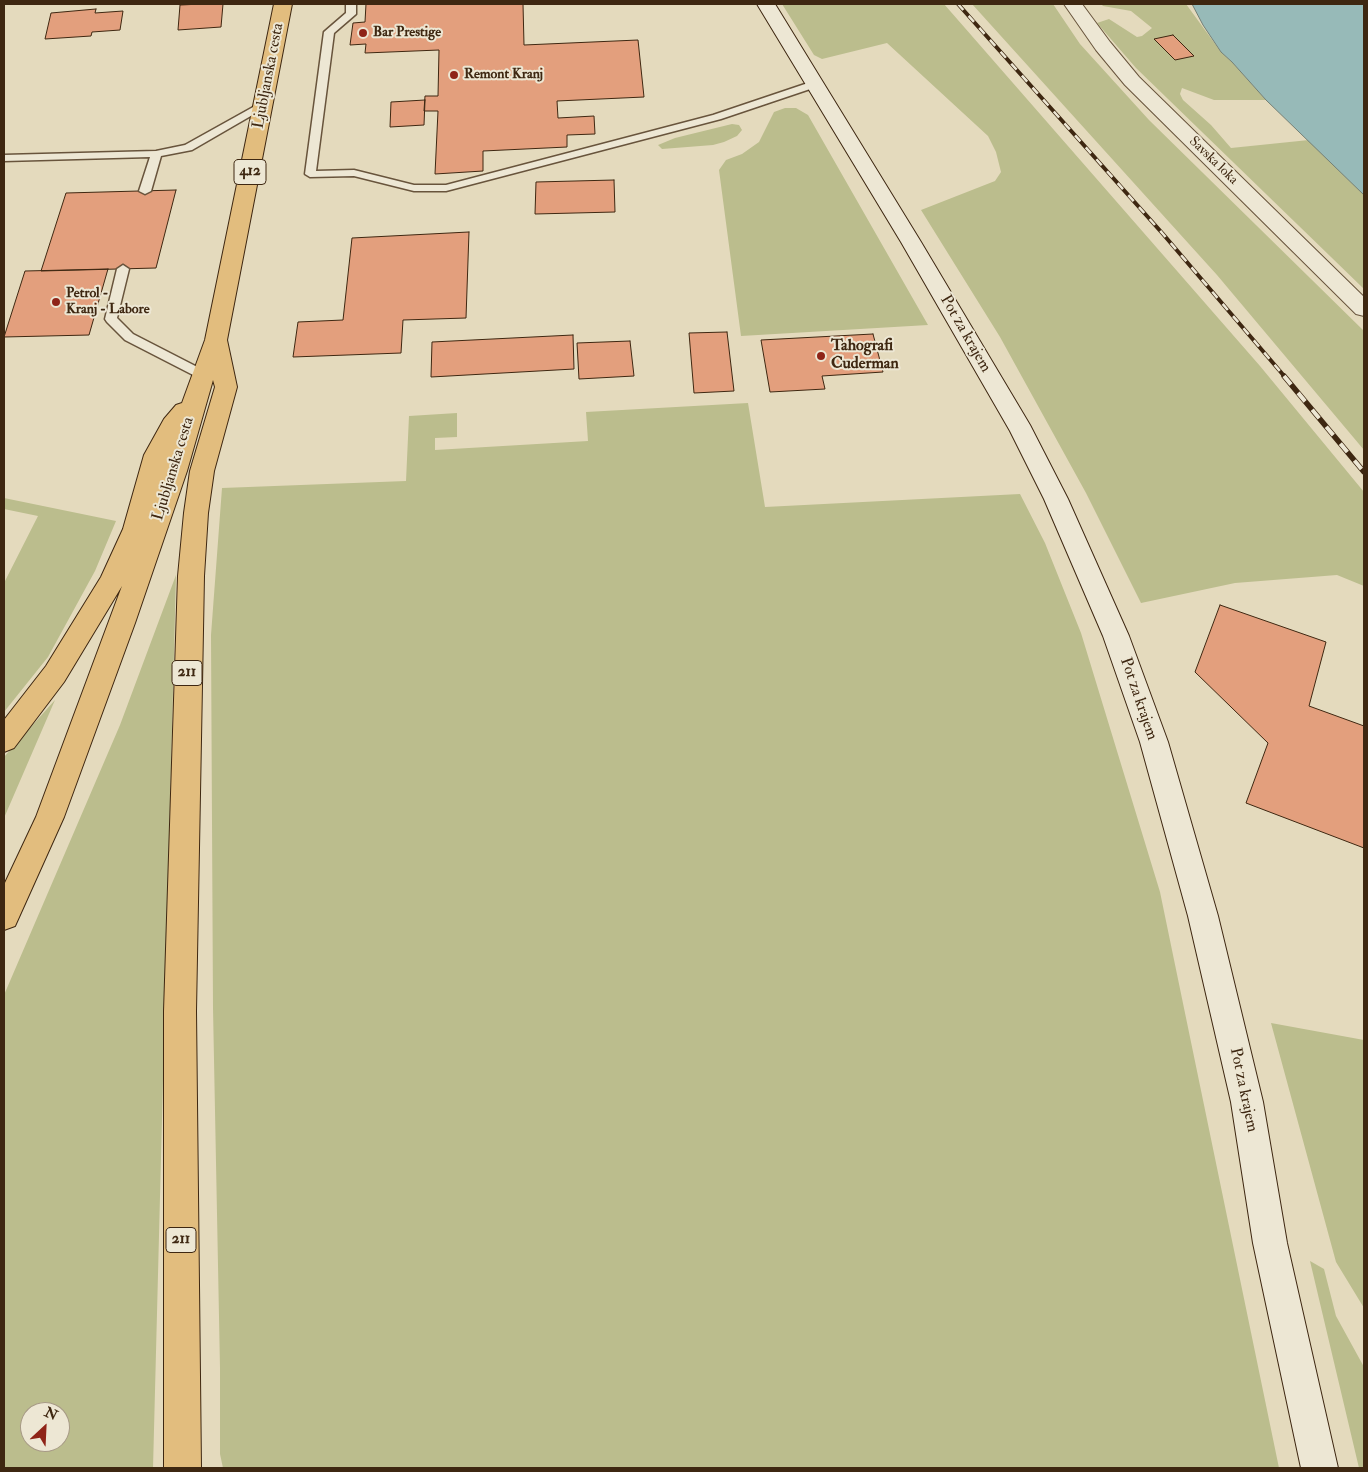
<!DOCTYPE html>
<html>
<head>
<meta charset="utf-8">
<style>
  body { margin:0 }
  #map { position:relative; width:1368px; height:1472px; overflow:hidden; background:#e4dabd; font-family:"IM FELL Double Pica",serif }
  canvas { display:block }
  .frame { position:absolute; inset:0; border:5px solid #3e2711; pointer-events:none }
  .north { position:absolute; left:20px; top:1402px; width:50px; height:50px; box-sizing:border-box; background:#ede7d4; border:1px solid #a79a86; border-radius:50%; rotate:25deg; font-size:14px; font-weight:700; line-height:20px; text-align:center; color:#3e2711 }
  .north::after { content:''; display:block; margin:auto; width:18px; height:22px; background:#8f2418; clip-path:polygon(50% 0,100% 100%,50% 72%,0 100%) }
</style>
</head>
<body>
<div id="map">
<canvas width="1368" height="1472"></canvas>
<div class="frame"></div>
<div class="north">N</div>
</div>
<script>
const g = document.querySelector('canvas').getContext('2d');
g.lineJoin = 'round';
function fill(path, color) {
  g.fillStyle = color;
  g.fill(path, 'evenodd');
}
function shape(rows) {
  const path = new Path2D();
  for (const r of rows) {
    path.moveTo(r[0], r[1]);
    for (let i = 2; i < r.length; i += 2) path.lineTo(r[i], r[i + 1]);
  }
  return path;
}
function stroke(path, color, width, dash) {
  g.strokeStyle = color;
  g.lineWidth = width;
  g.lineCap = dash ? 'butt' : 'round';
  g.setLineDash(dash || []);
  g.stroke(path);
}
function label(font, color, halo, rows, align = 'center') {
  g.font = font + ' "IM FELL Double Pica",serif';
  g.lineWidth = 4;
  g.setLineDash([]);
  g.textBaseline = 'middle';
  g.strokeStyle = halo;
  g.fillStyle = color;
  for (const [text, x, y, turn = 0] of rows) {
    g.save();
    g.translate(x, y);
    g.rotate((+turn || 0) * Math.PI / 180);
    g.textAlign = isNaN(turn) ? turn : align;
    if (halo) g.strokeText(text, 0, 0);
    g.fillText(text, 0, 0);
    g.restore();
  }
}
const green = shape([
  [782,4,944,4,1260,366,1364,492,1364,586,1337,575,1235,583,1141,603,1086,493,1000,337,921,210,995,181,1001,172,996,152,988,136,887,43,822,59,814,55],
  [972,4,1053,4,1080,44,1149,120,1364,331,1364,450,1217,275],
  [1101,4,1186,4,1221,52,1232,62,1266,100,1214,100,1182,88,1180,94,1183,100,1211,125,1231,148,1309,140,1364,195,1364,289,1136,68,1097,23,1109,19,1137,37,1142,36,1152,28,1131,11,1103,6],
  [785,108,796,108,808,115,928,325,741,336,719,170,726,160,742,154,759,142,774,112],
  [732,124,739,125,742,130,737,136,724,142,713,145,662,149,658,145,675,138],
  [748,403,765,507,1020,494,1045,543,1081,633,1160,892,1279,1468,223,1468,220,1454,220,1368,213,1008,211,635,222,488,406,481,409,416,457,413,457,437,435,438,435,450,588,441,586,412],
  [4,498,116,521,95,571,48,657,4,712,4,583,38,516,4,509],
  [176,575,153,1468,4,1468,4,995,120,725],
  [30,1412,60,1412,60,1442,30,1442],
  [55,700,4,818,4,757],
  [1271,1023,1364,1040,1364,1308,1336,1262],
  [1310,1261,1324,1269,1336,1316,1364,1367,1364,1468,1359,1468]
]);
const water = shape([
  [1192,4,1364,4,1364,195,1266,100,1232,62,1221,52,1203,25,1192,4]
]);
const building = shape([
  [202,4,223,4,221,27,178,30,180,5,202,4],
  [366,4,523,4,524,45,638,40,644,97,557,101,558,118,594,116,595,134,567,135,567,147,483,151,483,171,435,174,438,111,424,111,425,96,438,96,439,50,365,53,366,44,350,45,353,23,365,22,366,4],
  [96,9,95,13,123,11,120,30,92,32,91,36,45,39,51,13,96,9],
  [1173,35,1194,56,1175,60,1154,39,1173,35],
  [425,100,424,125,390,127,391,102,425,100],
  [614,180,615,212,535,214,536,182,614,180],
  [176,190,156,268,41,271,66,193,176,190],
  [469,232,466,318,403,320,401,353,293,357,298,322,343,320,352,238,469,232],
  [108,269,89,335,4,337,25,271,108,269],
  [727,332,734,391,694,393,689,333,727,332],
  [873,334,883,372,822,376,825,389,770,392,761,340,873,334],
  [573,335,574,369,431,377,432,342,573,335],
  [630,341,634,376,579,379,577,343,630,341],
  [1220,605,1326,642,1309,706,1364,726,1364,848,1246,803,1268,743,1195,672,1220,605]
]);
const lane = shape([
  [346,4,356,4,356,14,334,33,316,171,354,170,414,185,446,185,713,115,811,82,815,81,820,84,819,86,721,119,446,191,414,191,354,176,310,177,305,174,324,32,346,13,346,4],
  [264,101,269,104,268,106,192,150,161,156,151,191,145,194,139,191,150,157,4,161,4,155,156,151,185,145,264,101],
  [123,265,129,269,117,318,133,334,207,372,209,375,207,378,199,378,125,340,107,322,105,319,117,269,123,265]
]);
const street = shape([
  [1064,4,1082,4,1110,42,1139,77,1364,297,1364,316,1356,314,1125,85,1096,50,1064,4]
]);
const secondary = shape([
  [757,4,775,4,921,242,1030,425,1068,499,1129,636,1168,742,1218,916,1263,1102,1287,1243,1338,1468,1301,1468,1253,1243,1231,1102,1188,916,1140,742,1103,636,1044,499,1010,431,901,242,757,4]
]);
const primary = shape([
  [274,4,292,4,227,340,237,387,214,471,208,513,204,576,196,1011,201,1468,164,1468,164,1011,178,576,184,513,190,471,215,387,213,380,187,471,135,623,64,817,15,926,4,930,4,885,36,817,122,586,64,682,14,748,4,752,4,720,46,666,101,577,123,529,144,455,164,419,176,405,182,403,205,340,274,4]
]);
const railFar1 = shape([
  [958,4,1163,234,1285,377]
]);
const rail = shape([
  [1284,376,1364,472]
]);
const markers = [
  [363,33,5,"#8f2418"],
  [454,75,5,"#8f2418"],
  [56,302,5,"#8f2418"],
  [821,356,5,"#8f2418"]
];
const farPoinames = [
  ["Bar Prestige",373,33],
  ["Remont Kranj",464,75],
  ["Petrol -",66,294],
  ["Kranj - Labore",66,310]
];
const farStreetnames = [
  ["Savska loka",1213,161,44]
];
const shields = [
  [250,172,32],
  [187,673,30],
  [181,1240,30]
];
const shieldNames = [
  ["412",250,172],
  ["211",187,673],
  ["211",181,1240]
];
const streetNames = [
  ["Ljubljanska cesta",269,76,-79],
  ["Pot za krajem",965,334,60],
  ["Ljubljanska cesta",174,469,-73],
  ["Pot za krajem",1138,699,71],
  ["Pot za krajem",1243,1090,78]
];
const poiNames = [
  ["Tahografi",831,347],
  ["Cuderman",831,365]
];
fill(green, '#bbbd8d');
fill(water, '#97bab8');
stroke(water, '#737f75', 1);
fill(building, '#e39f7d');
stroke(building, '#3e2711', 1);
stroke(lane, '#68543c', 3);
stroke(street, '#68543c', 2);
stroke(secondary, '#3e2711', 2);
stroke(primary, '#3e2711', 2);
fill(lane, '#ede7d4');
fill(street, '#ede7d4');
fill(secondary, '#ede7d4');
fill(primary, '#e2bd7e');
stroke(railFar1, '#3e2711', 4);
stroke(rail, '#3e2711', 5.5);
stroke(railFar1, '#ede7d4', 2.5, [8]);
stroke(rail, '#ede7d4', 4, [11]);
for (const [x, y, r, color] of markers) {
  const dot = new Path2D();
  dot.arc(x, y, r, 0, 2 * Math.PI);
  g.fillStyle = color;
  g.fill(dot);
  stroke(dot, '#ede7d4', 2);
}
label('bold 14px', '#3e2711', '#ede7d4', farPoinames, 'left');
label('14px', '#3e2711', '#ede7d4', farStreetnames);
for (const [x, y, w] of shields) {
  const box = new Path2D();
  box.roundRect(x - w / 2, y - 12.5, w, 25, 4);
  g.fillStyle = '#ede7d4';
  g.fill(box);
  stroke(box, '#3e2711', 1);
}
label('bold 15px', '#3e2711', null, shieldNames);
label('16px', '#3e2711', '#ede7d4', streetNames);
label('bold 16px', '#3e2711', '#ede7d4', poiNames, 'left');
</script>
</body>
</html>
